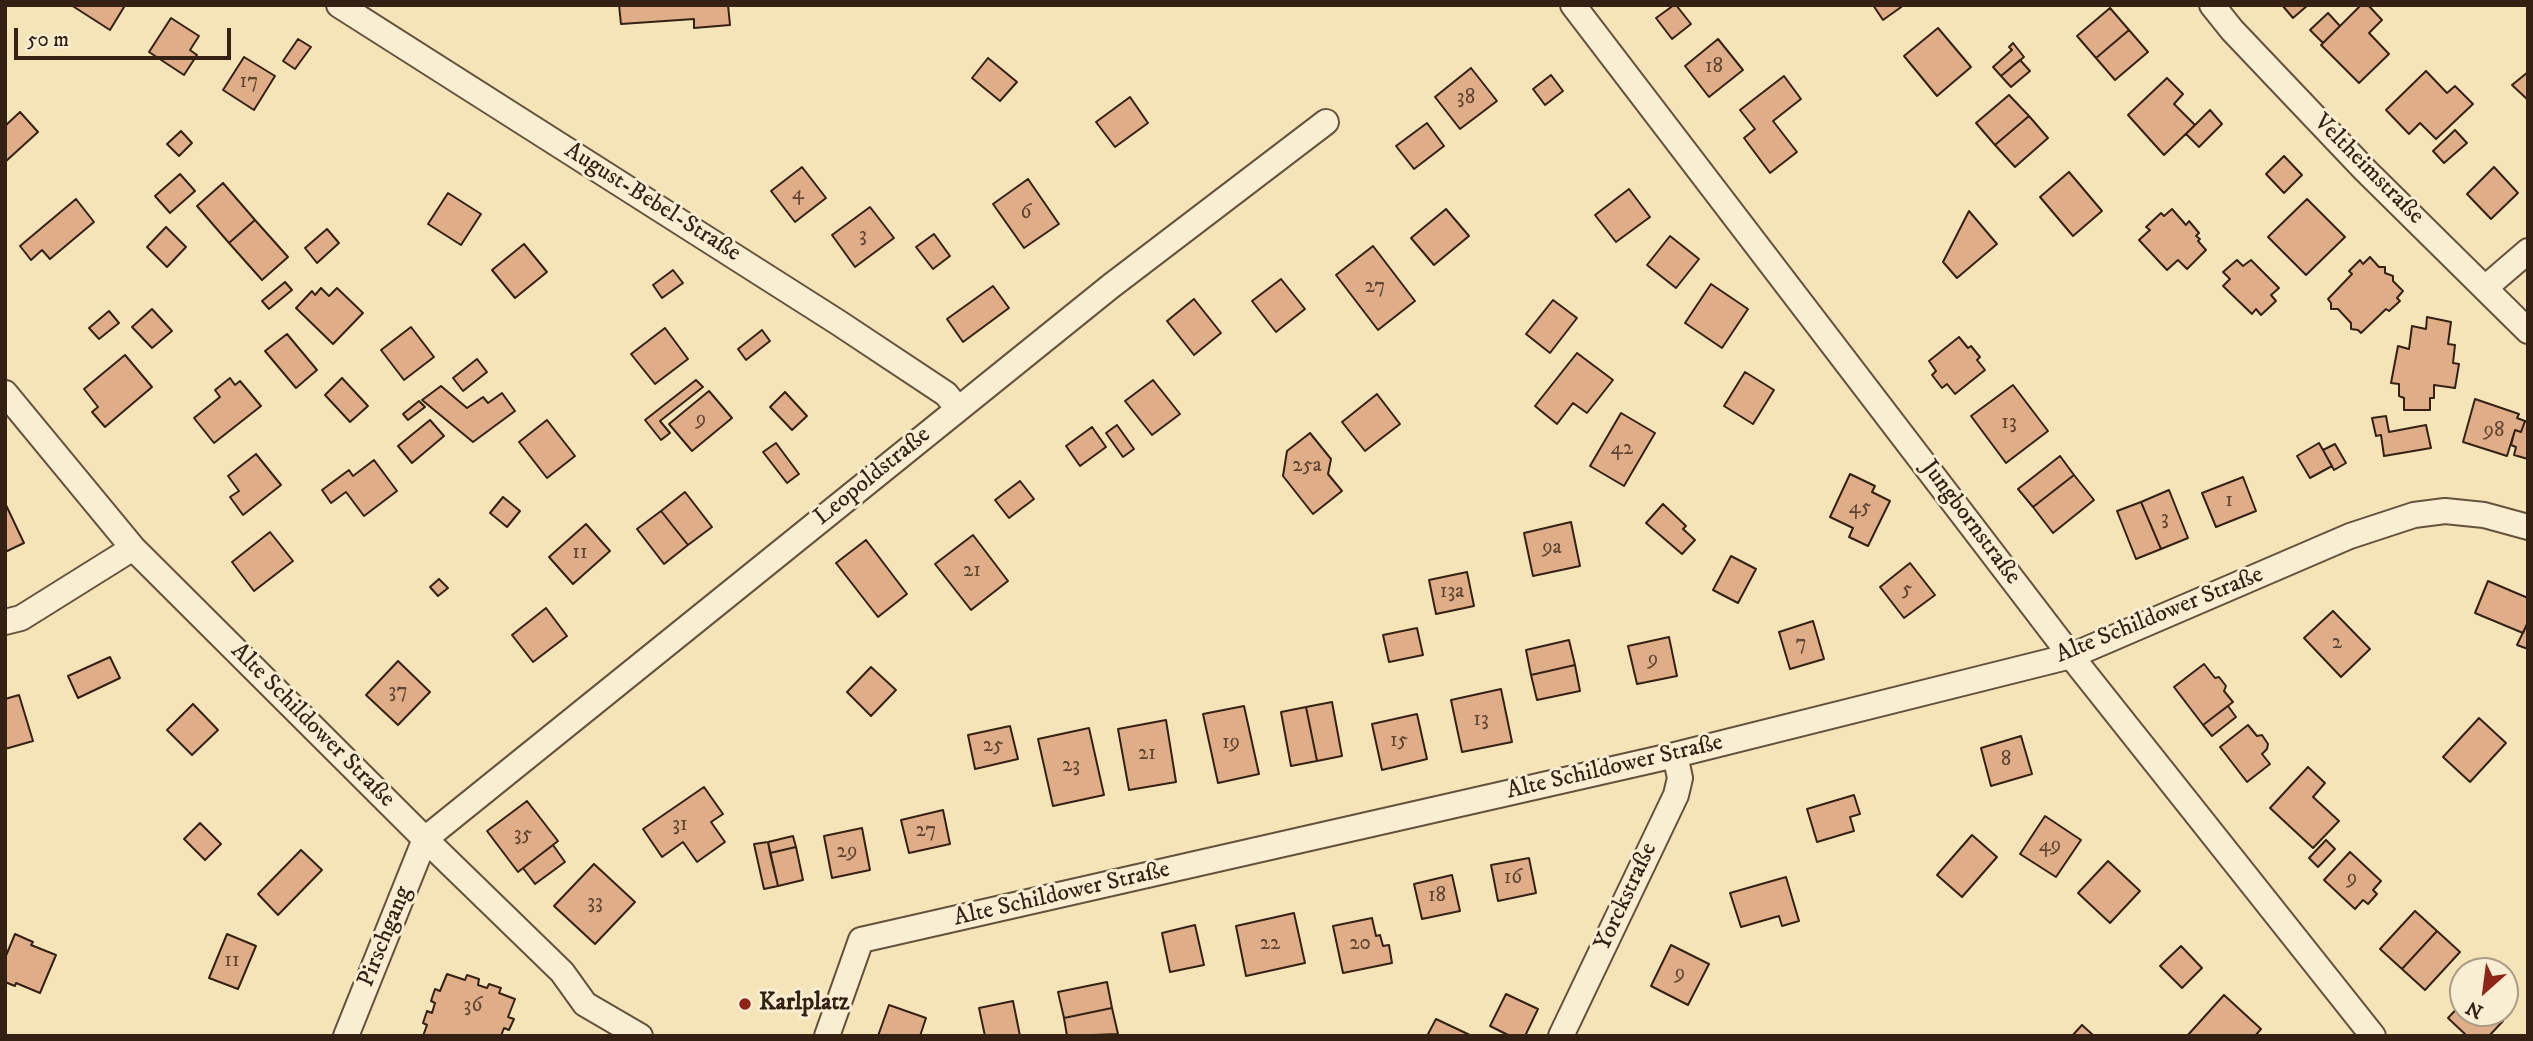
<!DOCTYPE html>
<html>
<head>
<meta charset="utf-8">
<style>
  body { margin:0 }
  #map { position:relative; width:2533px; height:1041px; overflow:hidden; background:#f6e4b9; font-family:"IM FELL DW Pica",serif }
  canvas { display:block }
  .frame { position:absolute; inset:0; border:7px solid #342113; pointer-events:none }
  .north { position:absolute; left:2449px; top:957px; width:70px; height:70px; box-sizing:border-box; background:#f9edd2; border:2px solid #aa9b86; border-radius:50%; rotate:208deg; font-size:19px; font-weight:700; line-height:28px; text-align:center; color:#342113 }
  .north::after { content:''; display:block; margin:auto; width:24px; height:32px; background:#8f2418; clip-path:polygon(50% 0,100% 100%,50% 72%,0 100%) }
  .scale { position:absolute; left:14px; top:28px; width:217px; height:32px; box-sizing:border-box; border:4px solid #342113; border-top:0; padding-left:9px; font-size:21px; line-height:24px; white-space:nowrap; color:#342113; -webkit-text-stroke:5px #f9edd2; paint-order:stroke }
</style>
</head>
<body>
<div id="map">
<canvas width="2533" height="1041"></canvas>
<div class="frame"></div>
<div class="north">N</div>
<div class="scale">50 m</div>
</div>
<script>
const g = document.querySelector('canvas').getContext('2d');
g.lineJoin = 'round';
function fill(path, color) {
  g.fillStyle = color;
  g.fill(path, 'evenodd');
}
function shape(rows) {
  const path = new Path2D();
  for (const r of rows) {
    path.moveTo(r[0], r[1]);
    for (let i = 2; i < r.length; i += 2) path.lineTo(r[i], r[i + 1]);
  }
  return path;
}
function stroke(path, color, width, dash) {
  g.strokeStyle = color;
  g.lineWidth = width;
  g.lineCap = dash ? 'butt' : 'round';
  g.setLineDash(dash || []);
  g.stroke(path);
}
function label(font, color, halo, rows, align = 'center') {
  g.font = font + ' "IM FELL DW Pica",serif';
  g.lineWidth = 6;
  g.setLineDash([]);
  g.textBaseline = 'middle';
  g.strokeStyle = halo;
  g.fillStyle = color;
  for (const [text, x, y, turn = 0] of rows) {
    g.save();
    g.translate(x, y);
    g.rotate((+turn || 0) * Math.PI / 180);
    g.textAlign = isNaN(turn) ? turn : align;
    if (halo) g.strokeText(text, 0, 0);
    g.fillText(text, 0, 0);
    g.restore();
  }
}
const building = shape([
  [71,5,121,5,124,7,110,30,71,5],
  [619,5,728,5,730,25,694,28,694,19,621,24,619,5],
  [1674,5,1676,5,1691,24,1672,39,1656,18,1674,5],
  [1873,5,1904,5,1883,20,1873,5],
  [2282,5,2308,5,2293,18,2282,5],
  [2361,5,2368,5,2382,20,2369,33,2389,54,2359,83,2321,45,2361,5],
  [2110,8,2129,30,2096,58,2077,36,2110,8],
  [2328,13,2340,26,2323,43,2310,30,2328,13],
  [171,18,199,36,190,50,197,55,184,75,149,52,171,18],
  [1938,28,1971,67,1937,96,1904,56,1938,28],
  [2129,30,2148,52,2115,80,2096,58,2129,30],
  [298,39,311,47,295,69,283,61,298,39],
  [1718,39,1743,70,1709,97,1685,66,1718,39],
  [2013,43,2024,57,2001,76,1993,67,2012,50,2009,47,2013,43],
  [244,57,275,76,254,110,223,90,244,57],
  [988,58,1017,82,1000,101,972,78,988,58],
  [2020,60,2030,71,2011,87,2001,76,2020,60],
  [1471,68,1497,101,1460,129,1435,97,1471,68],
  [2426,71,2447,93,2455,86,2473,104,2436,139,2420,123,2409,134,2386,110,2426,71],
  [2528,72,2528,100,2512,85,2528,72],
  [1551,75,1563,91,1545,105,1533,89,1551,75],
  [1784,76,1801,99,1773,121,1797,152,1770,173,1744,138,1755,129,1740,110,1784,76],
  [2167,78,2183,94,2174,104,2195,125,2164,155,2128,115,2167,78],
  [2009,95,2029,116,1995,145,1976,123,2009,95],
  [1130,97,1148,123,1115,147,1096,122,1130,97],
  [2210,110,2222,124,2199,147,2186,134,2210,110],
  [20,112,38,132,5,162,5,126,20,112],
  [2029,116,2048,138,2015,167,1995,145,2029,116],
  [1427,123,1444,146,1414,169,1396,146,1427,123],
  [2455,130,2467,143,2444,163,2433,151,2455,130],
  [181,131,192,143,179,156,167,144,181,131],
  [2284,156,2302,175,2284,193,2266,174,2284,156],
  [802,167,826,198,795,222,771,191,802,167],
  [2494,167,2518,193,2491,219,2467,194,2494,167],
  [2069,172,2102,211,2073,236,2040,197,2069,172],
  [180,174,195,191,170,213,155,196,180,174],
  [1028,179,1059,224,1024,248,993,204,1028,179],
  [223,183,255,220,229,243,197,206,223,183],
  [1629,189,1650,217,1616,242,1595,215,1629,189],
  [448,193,481,214,461,245,428,224,448,193],
  [76,199,94,222,50,259,42,250,31,260,20,246,76,199],
  [2307,199,2345,237,2306,275,2268,237,2307,199],
  [870,207,894,238,855,267,832,235,870,207],
  [1446,209,1469,236,1434,265,1411,238,1446,209],
  [2172,209,2186,225,2189,221,2199,233,2196,236,2200,239,2198,241,2206,250,2187,269,2178,260,2167,270,2139,240,2150,230,2146,227,2161,213,2164,216,2172,209],
  [1969,211,1997,244,1957,278,1943,262,1969,211],
  [255,220,288,257,262,280,229,243,255,220],
  [166,227,186,247,167,267,147,247,166,227],
  [327,229,339,243,317,263,305,248,327,229],
  [934,234,950,256,933,269,916,247,934,234],
  [1670,236,1699,259,1676,288,1647,265,1670,236],
  [524,244,547,272,515,298,492,270,524,244],
  [1373,246,1415,301,1378,330,1336,275,1373,246],
  [2370,257,2379,267,2385,267,2385,273,2393,276,2393,281,2403,291,2397,298,2400,301,2389,311,2386,309,2361,333,2358,330,2351,329,2351,323,2338,309,2331,309,2331,303,2328,299,2352,274,2349,271,2360,260,2363,264,2370,257],
  [2237,260,2243,266,2251,260,2279,288,2271,295,2276,301,2261,315,2256,309,2252,314,2223,286,2230,279,2223,272,2237,260],
  [673,270,683,283,662,298,653,285,673,270],
  [1281,279,1305,309,1276,332,1252,301,1281,279],
  [285,282,292,290,269,309,262,301,285,282],
  [1711,284,1748,309,1722,348,1685,323,1711,284],
  [993,286,1009,308,963,342,947,319,993,286],
  [321,288,329,296,337,288,363,313,333,344,296,308,312,291,315,295,321,288],
  [1194,299,1221,333,1194,355,1167,321,1194,299],
  [1553,300,1577,318,1550,353,1526,334,1553,300],
  [152,309,172,331,152,348,132,327,152,309],
  [109,311,119,323,99,339,89,328,109,311],
  [2427,317,2451,322,2448,344,2455,345,2453,363,2459,364,2455,388,2434,385,2434,398,2430,398,2430,410,2404,410,2404,398,2399,396,2399,384,2391,383,2398,346,2409,349,2412,326,2426,329,2427,317],
  [411,327,434,357,404,380,381,350,411,327],
  [665,328,688,359,655,384,631,354,665,328],
  [762,330,770,341,746,360,738,349,762,330],
  [287,334,317,370,296,388,265,351,287,334],
  [1959,337,1968,348,1971,346,1980,357,1977,360,1985,370,1955,394,1947,384,1942,388,1932,375,1936,371,1929,361,1959,337],
  [1577,353,1613,380,1587,413,1573,403,1557,424,1535,406,1577,353],
  [125,355,152,387,105,427,92,412,98,407,84,389,125,355],
  [477,359,487,372,463,391,453,378,477,359],
  [1745,372,1774,390,1753,424,1724,406,1745,372],
  [230,378,235,385,240,381,261,406,214,443,194,418,220,397,215,390,230,378],
  [342,378,368,406,350,422,325,395,342,378],
  [696,380,703,387,660,421,670,433,661,440,645,420,696,380],
  [1153,380,1180,414,1152,435,1125,401,1153,380],
  [2013,385,2048,431,2006,463,1971,416,2013,385],
  [441,386,467,408,483,397,488,403,502,393,515,411,473,442,422,400,441,386],
  [709,391,732,418,692,451,669,424,709,391],
  [785,392,807,416,792,430,770,407,785,392],
  [1377,394,1400,424,1365,451,1342,422,1377,394],
  [2475,399,2519,414,2517,418,2525,421,2521,432,2515,430,2507,456,2463,442,2475,399],
  [419,401,425,407,408,420,403,414,419,401],
  [1621,413,1655,433,1624,486,1590,466,1621,413],
  [2386,416,2389,432,2426,425,2431,448,2384,456,2381,435,2376,436,2372,418,2386,416],
  [430,420,444,436,412,463,398,446,430,420],
  [547,420,575,456,547,478,519,442,547,420],
  [2525,421,2528,422,2528,459,2514,455,2516,447,2511,445,2515,430,2521,432,2525,421],
  [1117,425,1134,449,1123,457,1106,433,1117,425],
  [1092,427,1106,447,1080,466,1066,446,1092,427],
  [1310,433,1331,459,1328,474,1342,491,1313,514,1283,476,1287,451,1310,433],
  [776,443,799,474,787,483,763,452,776,443],
  [2319,443,2332,466,2310,478,2297,456,2319,443],
  [2335,444,2346,463,2334,470,2323,450,2335,444],
  [256,454,281,485,243,515,230,497,239,491,228,476,256,454],
  [2060,456,2074,475,2033,507,2018,489,2060,456],
  [374,460,397,491,364,516,346,492,331,503,322,490,349,470,353,476,374,460],
  [1850,474,1875,486,1872,492,1890,501,1868,546,1849,537,1853,528,1830,517,1850,474],
  [2074,475,2094,500,2053,533,2033,507,2074,475],
  [2243,477,2256,511,2216,527,2202,493,2243,477],
  [1020,481,1034,499,1009,518,995,500,1020,481],
  [2169,490,2188,538,2161,549,2141,502,2169,490],
  [685,492,712,527,688,545,661,511,685,492],
  [503,497,520,511,507,527,490,513,503,497],
  [2141,502,2161,549,2136,559,2117,511,2141,502],
  [5,503,24,543,5,552,5,503],
  [1663,504,1686,526,1683,529,1695,540,1682,554,1646,523,1663,504],
  [661,511,688,545,664,564,637,529,661,511],
  [1571,522,1580,566,1533,576,1524,533,1571,522],
  [586,524,610,551,573,584,549,557,586,524],
  [270,532,293,561,254,591,232,562,270,532],
  [973,535,1008,581,971,610,935,564,973,535],
  [866,540,907,594,878,617,836,563,866,540],
  [1731,556,1756,569,1738,603,1713,590,1731,556],
  [1910,563,1935,595,1904,618,1880,587,1910,563],
  [1467,572,1474,606,1436,614,1429,580,1467,572],
  [439,579,448,588,438,596,430,587,439,579],
  [2488,581,2528,598,2528,622,2523,633,2475,613,2488,581],
  [546,608,567,636,533,662,512,635,546,608],
  [2333,611,2370,649,2341,677,2304,638,2333,611],
  [1813,621,1824,659,1790,669,1779,632,1813,621],
  [2528,622,2528,649,2517,645,2528,622],
  [1417,628,1423,655,1389,662,1383,635,1417,628],
  [1669,637,1677,676,1637,684,1628,646,1669,637],
  [1569,640,1575,665,1531,675,1526,650,1569,640],
  [110,657,120,678,78,698,68,676,110,657],
  [398,661,430,692,398,725,366,695,398,661],
  [2204,664,2215,678,2219,677,2226,686,2224,691,2233,702,2203,725,2174,687,2204,664],
  [1575,665,1580,691,1537,700,1531,675,1575,665],
  [871,667,896,690,871,716,847,692,871,667],
  [1501,689,1512,742,1462,752,1451,700,1501,689],
  [19,695,33,741,5,749,5,699,19,695],
  [1332,702,1342,756,1317,761,1306,707,1332,702],
  [193,704,218,730,192,755,167,730,193,704],
  [1244,706,1259,774,1218,783,1203,714,1244,706],
  [2228,706,2236,717,2212,736,2203,725,2228,706],
  [1306,707,1317,761,1291,766,1281,712,1306,707],
  [1417,714,1427,759,1382,770,1372,724,1417,714],
  [2479,718,2506,743,2470,782,2443,757,2479,718],
  [1166,720,1176,782,1129,790,1118,729,1166,720],
  [2248,725,2257,736,2262,735,2268,744,2267,749,2262,754,2270,764,2247,782,2220,747,2248,725],
  [1010,726,1018,759,975,769,968,735,1010,726],
  [1089,728,1104,795,1053,806,1038,739,1089,728],
  [2021,736,2032,774,1991,786,1981,748,2021,736],
  [2308,767,2325,783,2313,797,2339,821,2313,848,2270,808,2308,767],
  [704,787,723,814,711,822,725,842,697,862,683,842,662,857,643,829,704,787],
  [1854,795,1860,814,1850,817,1854,831,1817,842,1807,809,1854,795],
  [527,801,558,841,518,872,487,831,527,801],
  [943,810,950,844,909,853,901,820,943,810],
  [2045,816,2081,840,2056,877,2020,854,2045,816],
  [200,823,221,844,205,860,184,839,200,823],
  [862,828,870,870,832,878,824,836,862,828],
  [1972,835,1997,857,1962,897,1937,875,1972,835],
  [793,836,796,847,770,853,768,842,793,836],
  [2326,840,2335,849,2318,867,2309,858,2326,840],
  [768,842,778,886,764,889,754,844,768,842],
  [553,845,565,862,535,884,523,868,553,845],
  [796,847,803,880,778,886,770,853,796,847],
  [301,850,322,870,278,915,258,894,301,850],
  [2350,852,2381,881,2373,890,2377,894,2368,904,2363,900,2355,909,2324,880,2350,852],
  [1529,858,1536,893,1498,901,1491,865,1529,858],
  [2108,861,2140,891,2110,923,2078,893,2108,861],
  [594,864,635,902,595,944,554,906,594,864],
  [1452,875,1460,911,1422,919,1414,884,1452,875],
  [1786,877,1799,921,1782,926,1779,916,1741,927,1730,893,1786,877],
  [2415,911,2437,931,2402,969,2380,949,2415,911],
  [1294,913,1305,963,1246,976,1236,926,1294,913],
  [1372,918,1376,936,1380,935,1383,946,1389,945,1392,963,1343,973,1333,926,1372,918],
  [1195,925,1204,965,1170,972,1162,933,1195,925],
  [2437,931,2460,952,2425,990,2402,969,2437,931],
  [15,934,33,942,31,945,56,955,40,993,16,983,15,986,5,982,5,958,15,934],
  [227,934,256,946,238,989,209,978,227,934],
  [1671,945,1709,964,1688,1005,1651,986,1671,945],
  [2181,946,2202,968,2182,988,2160,966,2181,946],
  [447,974,465,980,467,975,479,979,478,985,487,988,489,984,501,988,499,993,515,999,508,1017,514,1019,509,1030,504,1028,501,1036,423,1036,427,1025,423,1023,427,1011,432,1013,435,1003,431,1001,435,989,440,991,447,974],
  [1107,982,1112,1008,1064,1018,1058,992,1107,982],
  [1506,994,1538,1009,1525,1036,1510,1036,1490,1026,1506,994],
  [2224,995,2261,1029,2255,1036,2187,1036,2224,995],
  [1013,1001,1020,1036,985,1036,979,1008,1013,1001],
  [2463,1002,2463,1013,2495,1013,2503,1021,2489,1036,2467,1036,2448,1018,2463,1002],
  [889,1005,926,1018,920,1036,878,1036,889,1005],
  [1112,1008,1118,1034,1067,1036,1064,1018,1112,1008],
  [1436,1019,1472,1036,1427,1036,1436,1019],
  [2082,1025,2094,1036,2072,1036,2082,1025]
]);
const minor = shape([
  [339,5,839,323,946,394,958,409],
  [1573,5,2071,656,2373,1036],
  [2212,5,2232,30,2365,170,2528,331],
  [2485,288,2528,251],
  [5,393,133,548,425,839,562,972,585,1004,640,1036],
  [5,622,21,618,133,548],
  [346,1036,425,839,1111,286,1326,122],
  [827,1036,861,940,1675,755,2071,656,2350,536,2414,515,2445,511,2484,515,2528,527],
  [1561,1036,1676,795,1680,778,1675,755]
]);
const markers = [
  [745,1004,7,"#8f2418"]
];
const numberNames = [
  ["18",1714,68],
  ["17",249,83],
  ["38",1466,99],
  ["4",798,195],
  ["6",1026,214],
  ["3",863,237],
  ["27",1375,288],
  ["9",701,421],
  ["13",2009,424],
  ["98",2494,432],
  ["42",1622,450],
  ["25a",1307,467],
  ["1",2229,502],
  ["45",1860,509],
  ["3",2165,520],
  ["9a",1552,549],
  ["11",580,554],
  ["21",972,572],
  ["5",1907,591],
  ["13a",1452,593],
  ["2",2337,644],
  ["7",1801,645],
  ["9",1653,661],
  ["37",398,693],
  ["13",1481,721],
  ["15",1399,742],
  ["19",1231,744],
  ["25",993,747],
  ["21",1147,755],
  ["8",2006,761],
  ["23",1071,767],
  ["31",680,826],
  ["27",926,832],
  ["35",523,836],
  ["49",2050,847],
  ["29",847,853],
  ["16",1513,879],
  ["9",2352,880],
  ["18",1437,897],
  ["33",595,904],
  ["22",1270,945],
  ["20",1360,945],
  ["11",232,962],
  ["9",1680,975],
  ["36",473,1007]
];
const streetNames = [
  ["Veltheimstraße",2368,170,45],
  ["August-Bebel-Straße",652,203,32],
  ["Leopoldstraße",873,477,-39],
  ["Jungbornstraße",1970,523,53],
  ["Alte Schildower Straße",2160,616,-22],
  ["Alte Schildower Straße",312,726,45],
  ["Alte Schildower Straße",1615,768,-13],
  ["Alte Schildower Straße",1062,895,-13],
  ["Yorckstraße",1627,897,-65],
  ["Pirschgang",386,937,-68]
];
const poiNames = [
  ["Karlplatz",759,1004]
];
fill(building, '#e0ad89');
stroke(building, '#342113', 2);
stroke(minor, '#64523c', 28);
stroke(minor, '#f9edd2', 24);
for (const [x, y, r, color] of markers) {
  const dot = new Path2D();
  dot.arc(x, y, r, 0, 2 * Math.PI);
  g.fillStyle = color;
  g.fill(dot);
  stroke(dot, '#f9edd2', 2.5);
}
label('21px', '#5f4430', null, numberNames);
label('24px', '#342113', '#f9edd2', streetNames);
label('bold 24px', '#342113', '#f9edd2', poiNames, 'left');
</script>
</body>
</html>
